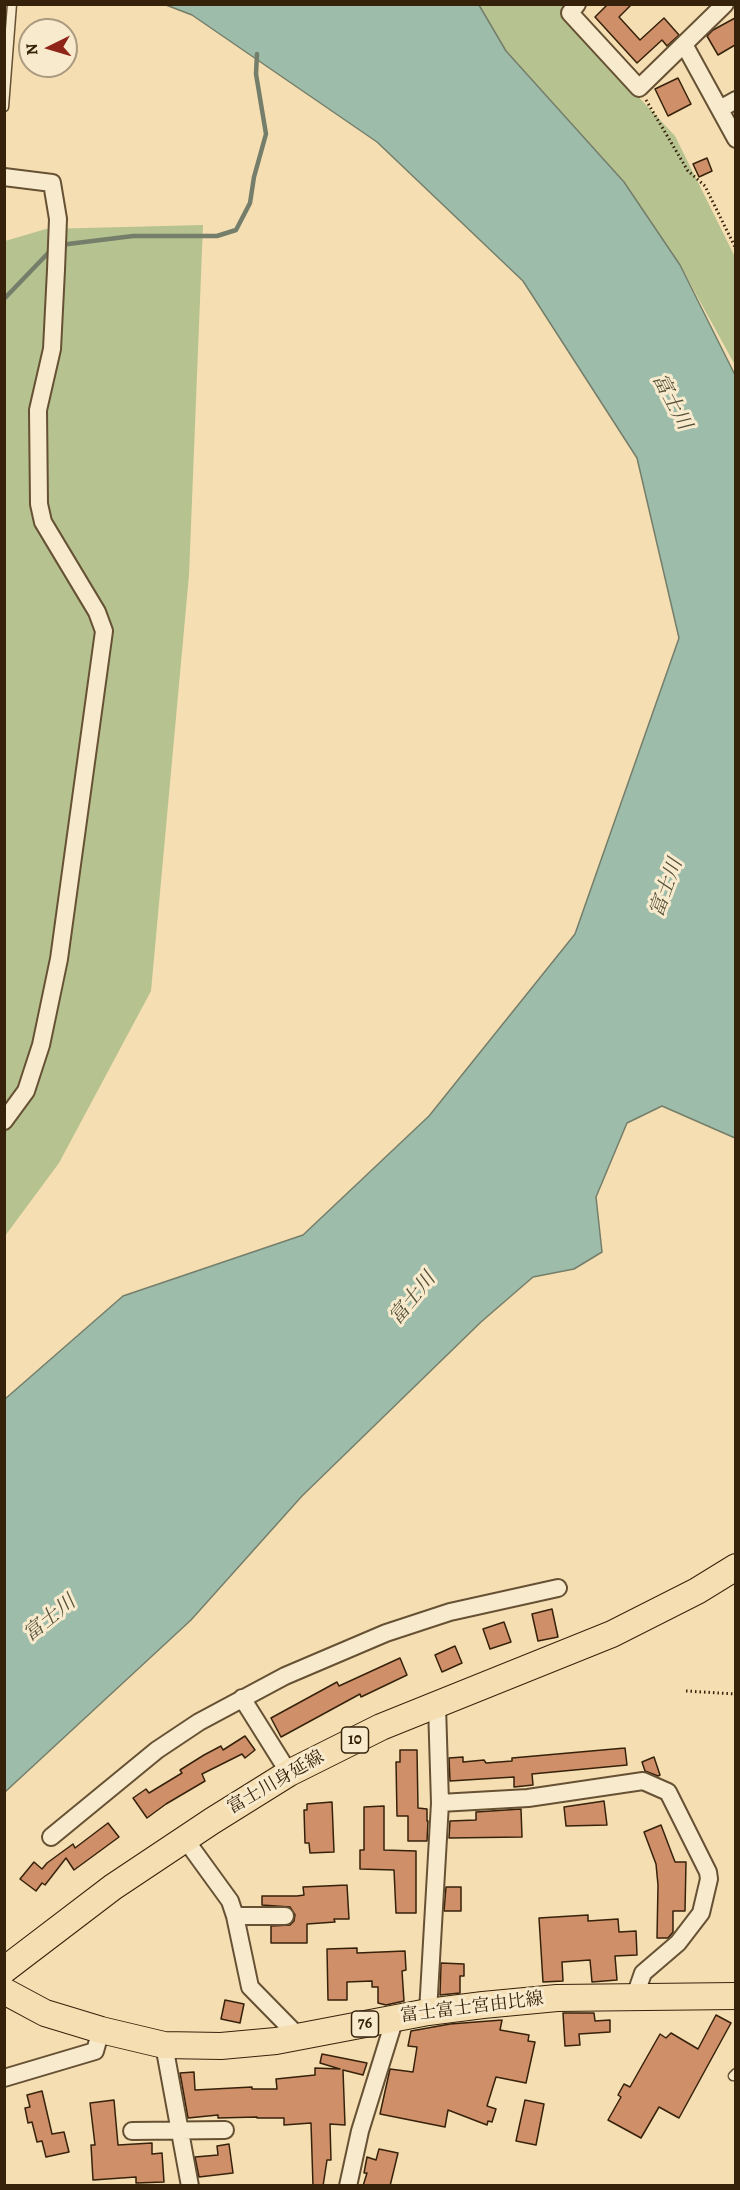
<!DOCTYPE html>
<html>
<head>
<meta charset="utf-8">
<style>
  body { margin:0 }
  #map { position:relative; width:740px; height:2190px; overflow:hidden; background:#f5deb1; font-family:Alegreya,serif }
  canvas { display:block }
  .frame { position:absolute; inset:0; border:6px solid #36220b; pointer-events:none }
  .north { position:absolute; left:18px; top:18px; width:60px; height:60px; box-sizing:border-box; background:#f8eacc; border:2px solid #aa9a7f; border-radius:50%; rotate:265deg; font-size:16px; font-weight:700; line-height:24px; text-align:center; color:#36220b }
  .north::after { content:''; display:block; margin:auto; width:21px; height:27px; background:#8f2418; clip-path:polygon(50% 0,100% 100%,50% 72%,0 100%) }
</style>
</head>
<body>
<div id="map">
<canvas width="740" height="2190"></canvas>
<div class="frame"></div>
<div class="north">N</div>
</div>
<script>
const g = document.querySelector('canvas').getContext('2d');
g.lineJoin = 'round';
function fill(path, color) {
  g.fillStyle = color;
  g.fill(path, 'evenodd');
}
function shape(rows) {
  const path = new Path2D();
  for (const r of rows) {
    path.moveTo(r[0], r[1]);
    for (let i = 2; i < r.length; i += 2) path.lineTo(r[i], r[i + 1]);
  }
  return path;
}
function stroke(path, color, width, dash) {
  g.strokeStyle = color;
  g.lineWidth = width;
  g.lineCap = dash ? 'butt' : 'round';
  g.setLineDash(dash || []);
  g.stroke(path);
}
function label(font, color, halo, rows, align = 'center') {
  g.font = font + ' Alegreya,"Noto Serif JP",serif';
  g.lineWidth = 6;
  g.setLineDash([]);
  g.textBaseline = 'middle';
  g.strokeStyle = halo;
  g.fillStyle = color;
  for (const [text, x, y, turn = 0] of rows) {
    g.save();
    g.translate(x, y);
    g.rotate((+turn || 0) * Math.PI / 180);
    g.textAlign = isNaN(turn) ? turn : align;
    if (halo) g.strokeText(text, 0, 0);
    g.fillText(text, 0, 0);
    g.restore();
  }
}
const green = shape([
  [479,5,568,5,562,11,574,28,675,136,735,257,735,365,680,265,600,156,506,51],
  [203,225,189,575,151,991,59,1163,5,1236,5,241,46,229]
]);
const water = shape([
  [166,5,479,5,506,51,624,182,680,265,735,375,735,1138,662,1106,627,1123,596,1197,602,1252,574,1269,533,1277,481,1322,302,1496,191,1620,5,1792,5,1399,123,1296,303,1235,429,1116,575,934,679,638,637,458,523,281,377,142,192,15,166,5]
]);
const stream = shape([
  [60,245,133,236,217,236,236,230,250,203,254,177,266,134,256,74,257,54],
  [4,299,52,249]
]);
const building = shape([
  [608,4,632,4,619,17,640,40,664,18,679,35,667,46,662,40,637,63,595,17,608,4],
  [735,18,735,45,718,55,707,36,713,30,735,18],
  [678,78,691,104,668,116,655,89,678,78],
  [707,158,712,171,699,177,693,164,707,158],
  [552,1609,558,1637,538,1641,532,1614,552,1609],
  [504,1622,511,1642,490,1649,483,1629,504,1622],
  [455,1646,462,1663,442,1672,435,1655,455,1646],
  [400,1658,407,1675,361,1697,360,1694,281,1737,271,1718,337,1682,339,1686,400,1658],
  [245,1736,255,1750,245,1758,242,1754,202,1774,205,1781,166,1804,147,1818,133,1798,146,1789,149,1793,182,1773,180,1770,204,1755,221,1746,223,1750,245,1736],
  [625,1748,627,1765,532,1774,533,1785,514,1787,514,1777,450,1781,449,1758,463,1757,463,1762,484,1760,486,1763,512,1761,512,1758,625,1748],
  [400,1750,417,1750,418,1808,427,1809,427,1821,428,1821,427,1841,408,1841,408,1816,397,1816,396,1762,400,1762,400,1750],
  [654,1757,660,1775,658,1776,645,1771,642,1762,654,1757],
  [604,1801,607,1825,566,1826,564,1807,604,1801],
  [332,1802,334,1852,310,1853,309,1843,305,1843,304,1810,307,1810,307,1804,332,1802],
  [384,1806,384,1850,416,1851,416,1913,396,1913,394,1870,360,1869,360,1850,364,1850,364,1807,384,1806],
  [521,1809,522,1837,449,1838,450,1821,476,1820,476,1812,521,1809],
  [108,1823,119,1837,74,1870,66,1858,45,1885,42,1883,36,1891,20,1879,34,1862,42,1869,47,1863,73,1844,75,1848,108,1823],
  [661,1825,675,1862,686,1862,685,1911,673,1911,673,1932,668,1938,657,1938,658,1885,656,1864,644,1832,661,1825],
  [347,1885,349,1919,334,1919,335,1922,307,1924,307,1943,271,1943,271,1926,290,1925,294,1921,295,1915,290,1907,262,1905,262,1896,297,1896,304,1895,303,1887,347,1885],
  [446,1887,461,1887,461,1911,444,1911,446,1887],
  [588,1915,588,1921,618,1919,619,1932,636,1931,637,1955,615,1956,617,1980,592,1982,590,1960,562,1962,563,1981,543,1982,539,1918,588,1915],
  [357,1948,357,1953,405,1951,406,1970,402,1971,404,2001,386,2005,378,2003,378,1987,372,1987,372,1981,347,1982,347,2000,328,2000,327,1949,357,1948],
  [441,1963,464,1964,464,1976,460,1976,460,1993,440,1995,441,1963],
  [225,2000,244,2004,240,2023,221,2019,225,2000],
  [563,2013,594,2013,595,2021,610,2020,610,2032,579,2034,580,2045,565,2046,563,2013],
  [716,2015,731,2023,679,2118,659,2107,641,2138,608,2120,621,2097,618,2095,624,2084,630,2087,660,2034,666,2038,671,2033,698,2049,716,2015],
  [502,2020,500,2030,529,2035,528,2041,535,2042,526,2083,496,2077,487,2106,496,2109,492,2122,488,2121,487,2125,448,2110,445,2127,380,2114,390,2069,413,2072,417,2047,408,2046,411,2031,450,2024,502,2020],
  [322,2054,367,2063,363,2075,343,2070,345,2125,330,2124,331,2160,327,2160,323,2186,313,2186,311,2123,284,2125,284,2118,257,2118,257,2117,218,2118,218,2115,188,2118,180,2073,194,2072,195,2090,252,2087,252,2089,277,2089,276,2079,315,2075,315,2068,340,2069,320,2063,322,2054],
  [42,2091,52,2134,64,2132,69,2152,46,2157,42,2141,37,2142,32,2122,28,2123,25,2108,30,2107,27,2095,42,2091],
  [114,2100,118,2145,152,2143,152,2154,162,2153,164,2182,136,2183,136,2177,93,2180,91,2145,95,2145,90,2103,114,2100],
  [525,2100,544,2104,536,2145,516,2141,525,2100],
  [229,2144,233,2173,199,2177,195,2157,218,2155,217,2146,229,2144],
  [379,2149,398,2153,390,2186,363,2186,367,2173,364,2173,367,2157,376,2160,379,2149]
]);
const path = shape([
  [646,100,688,171,705,186,736,249],
  [686,1691,736,1694]
]);
const lane = shape([
  [4,107,12,4],
  [733,2076,736,2073]
]);
const street = shape([
  [577,4,570,13,639,88,725,4],
  [685,46,736,139],
  [720,109,736,100],
  [4,177,52,183,58,219,56,270,52,349,38,410,39,504,43,522,97,612,104,631,59,959,41,1045,26,1091,4,1121],
  [242,1698,289,1773],
  [440,1803,528,1798,643,1781,668,1792,708,1872,709,1879,701,1913,678,1943,643,1973,635,1996],
  [51,1837,157,1750,199,1722,285,1676,386,1633,450,1612,558,1588],
  [185,1839,230,1901,235,1916,250,1987,299,2037],
  [235,1916,285,1916],
  [428,2012,440,1803,437,1706],
  [164,2045,190,2186],
  [4,2078,95,2051,101,2030],
  [132,2131,225,2130],
  [348,2186,360,2131,395,2018]
]);
const primary = shape([
  [4,1970,113,1887,212,1821,289,1773,381,1727,612,1634,697,1591,736,1567],
  [4,1991,45,2013,101,2030,164,2045,221,2046,276,2041,428,2012,483,2005,557,1998,736,1996]
]);
const shields = [
  [355,1740,27],
  [365,2024,27]
];
const shieldNames = [
  ["10",355,1740],
  ["76",365,2024]
];
const streetNames = [
  ["富士川身延線",276,1783,-30],
  ["富士富士宮由比線",472,2008,-7]
];
const waterNames = [
  ["富士川",671,402,62],
  ["富士川",667,888,-70],
  ["富士川",413,1299,-51],
  ["富士川",50,1619,-39]
];
fill(green, '#b6c28f');
fill(water, '#9dbca9');
stroke(water, '#747e6a', 1.5);
stroke(stream, '#747e6a', 4.5);
fill(building, '#cf8f69');
stroke(building, '#36220b', 1.5);
stroke(lane, '#665134', 11);
stroke(street, '#665134', 20);
stroke(primary, '#36220b', 28);
stroke(path, '#36220b', 3, [1.5, 3]);
stroke(lane, '#f8eacc', 8);
stroke(street, '#f8eacc', 16);
stroke(primary, '#f5deb1', 26);
for (const [x, y, w] of shields) {
  const box = new Path2D();
  box.roundRect(x - w / 2, y - 13, w, 26, 4.5);
  g.fillStyle = '#f8eacc';
  g.fill(box);
  stroke(box, '#36220b', 1.5);
}
label('bold 16px', '#36220b', null, shieldNames);
label('18px', '#36220b', '#f8eacc', streetNames);
label('italic 20px', '#55503a', '#f8eacc', waterNames);
</script>
</body>
</html>
